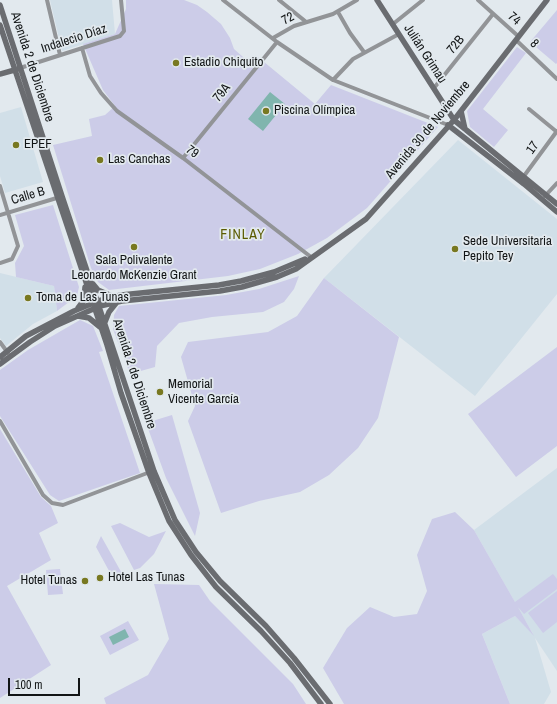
<!DOCTYPE html>
<html>
<head>
<meta charset="utf-8">
<style>
  body { margin:0 }
  #map { position:relative; width:557px; height:704px; overflow:hidden; background:#e2e9ee; font-family:"Archivo Narrow",sans-serif }
  canvas { display:block }
  .scale { position:absolute; left:8px; top:678px; width:72px; height:18px; box-sizing:border-box; border:2px solid #121516; border-top:0; padding-left:5px; font-size:12px; line-height:14px; white-space:nowrap; color:#121516; -webkit-text-stroke:3px #e2e9ee; paint-order:stroke }
</style>
</head>
<body>
<div id="map">
<canvas width="557" height="704"></canvas>
<div class="scale">100 m</div>
</div>
<script>
const g = document.querySelector('canvas').getContext('2d');
g.lineJoin = 'round';
function fill(path, color) {
  g.fillStyle = color;
  g.fill(path, 'evenodd');
}
function shape(rows) {
  const path = new Path2D();
  for (const r of rows) {
    path.moveTo(r[0], r[1]);
    for (let i = 2; i < r.length; i += 2) path.lineTo(r[i], r[i + 1]);
  }
  return path;
}
function stroke(path, color, width, dash) {
  g.strokeStyle = color;
  g.lineWidth = width;
  g.lineCap = dash ? 'butt' : 'round';
  g.setLineDash(dash || []);
  g.stroke(path);
}
function label(font, color, halo, rows, align = 'center') {
  g.font = font + ' "Archivo Narrow",sans-serif';
  g.lineWidth = 3.5;
  g.setLineDash([]);
  g.textBaseline = 'middle';
  g.strokeStyle = halo;
  g.fillStyle = color;
  for (const [text, x, y, turn = 0] of rows) {
    g.save();
    g.translate(x, y);
    g.rotate((+turn || 0) * Math.PI / 180);
    g.textAlign = isNaN(turn) ? turn : align;
    if (halo) g.strokeText(text, 0, 0);
    g.fillText(text, 0, 0);
    g.restore();
  }
}
const built = shape([
  [50,0,112,0,115,34,62,51],
  [21,107,43,182,5,193,0,176,0,113],
  [458,140,557,219,557,294,475,396,324,278],
  [0,273,54,286,57,311,33,324,6,346,0,338],
  [557,468,557,671,535,638,551,692,544,704,510,704,482,634,515,616,533,634,474,530]
]);
const green = shape([
  [126,0,184,0,197,5,207,12,221,24,230,38,234,49,251,64,258,57,315,104,331,85,438,127,367,208,327,238,298,254,260,269,228,276,109,290,98,282,91,268,53,145,92,136,89,119,105,115,115,106,103,90,83,44,115,34,126,9],
  [557,10,557,63,556,64,530,42],
  [517,47,526,53,483,109,508,130,494,147,470,127,467,111],
  [53,205,79,287,77,296,57,311,54,286,16,277,15,263,24,246,15,215],
  [299,276,294,289,284,302,263,312,212,317,179,323,157,346,155,367,130,374,113,329,114,315,119,306,226,295,259,289],
  [324,278,399,337,378,418,358,448,329,475,300,492,259,501,221,513,188,421,195,406,181,357,188,342,268,332,297,316],
  [80,320,93,326,103,351,99,352,140,473,59,501,50,495,0,416,0,370,28,350],
  [557,347,557,446,516,477,468,414],
  [172,415,200,513,195,536,166,478,146,423],
  [0,429,41,497,51,506,58,523,39,533,51,560,7,586,51,665,0,698],
  [455,512,474,530,515,602,553,574,557,579,557,589,524,614,518,607,534,636,515,616,482,634,510,704,344,704,323,668,347,628,370,607,394,617,417,614,427,591,417,555,432,519],
  [120,523,149,537,166,531,154,554,140,568,134,570,111,526],
  [101,536,124,577,114,580,96,547],
  [60,569,63,594,48,595,46,570],
  [154,584,199,585,210,601,293,684,306,704,106,704,104,698,148,675,169,639],
  [557,591,557,622,543,633,528,613],
  [128,621,139,640,110,655,100,636]
]);
const water = shape([
  [270,92,285,104,263,131,248,119],
  [125,629,129,637,113,645,109,637]
]);
const street = shape([
  [47,0,60,55],
  [223,0,277,42,333,80,448,125],
  [279,0,305,21],
  [478,0,518,36],
  [338,12,350,33,364,52],
  [393,24,423,0],
  [273,38,294,26,333,14,357,0],
  [516,40,557,79],
  [82,48,90,76,101,93,117,111,183,158,311,257],
  [20,68,120,36,124,31,121,0],
  [333,80,353,59,399,34],
  [434,88,493,14],
  [529,109,557,132],
  [183,158,277,42],
  [524,176,557,131],
  [0,186,18,246,12,259,0,263],
  [545,196,557,183],
  [0,215,60,197],
  [0,342,8,353],
  [0,421,43,495,52,503,63,505,150,472]
]);
const secondary = shape([
  [377,0,454,120,557,204],
  [0,5,62,196,154,471,175,520,196,552,220,581,266,626,294,658,330,704],
  [0,25,107,345,121,393,149,473,169,521,191,555,216,587,261,631,290,663,321,704],
  [0,74,18,69],
  [461,111,465,129],
  [448,125,524,184,557,212],
  [93,284,98,290,112,296],
  [78,308,84,300,85,287],
  [78,316,89,318,100,327],
  [105,322,109,312,117,302],
  [0,357,26,336,74,311,98,301,121,295,219,285,241,281,274,272,305,259],
  [0,364,30,342,55,326,100,306,122,301,220,291,242,287,277,277,296,269,366,219,454,120,547,0]
]);
const markers = [
  [176,63,4,"#787820"],
  [266,111,4,"#787820"],
  [16,145,4,"#787820"],
  [100,160,4,"#787820"],
  [134,247,4,"#787820"],
  [455,249,4,"#787820"],
  [28,298,4,"#787820"],
  [160,392,4,"#787820"],
  [100,578,4,"#787820"],
  [85,581,4,"#787820"]
];
const streetNames = [
  ["72",288,19,-28],
  ["74",514,19,42],
  ["Indalecio Díaz",74,39,-18],
  ["8",534,44,45],
  ["72B",456,45,-51],
  ["Julián Grimau",425,54,57],
  ["Avenida 2 de Diciembre",32,67,72],
  ["79A",222,93,-51],
  ["Avenida 30 de Noviembre",428,130,-50],
  ["17",533,148,-54],
  ["79",192,152,37],
  ["Calle B",28,196,-17],
  ["Avenida 2 de Diciembre",134,374,72]
];
const poiNames = [
  ["Estadio Chiquito",184,63],
  ["Piscina Olímpica",274,111],
  ["EPEF",24,145],
  ["Las Canchas",108,160],
  ["Sede Universitaria",463,242],
  ["Pepito Tey",463,257],
  ["Sala Polivalente",134,261,"center"],
  ["Leonardo McKenzie Grant",134,276,"center"],
  ["Toma de Las Tunas",36,298],
  ["Memorial",168,385],
  ["Vicente García",168,400],
  ["Hotel Las Tunas",108,578],
  ["Hotel Tunas",77,581,"right"]
];
const neighbourhoodNames = [
  ["FINLAY",243,235]
];
fill(built, '#d1dfe8');
fill(green, '#cccce8');
fill(water, '#80b5ae');
stroke(street, '#929497', 4);
stroke(secondary, '#6a6c70', 5.5);
for (const [x, y, r, color] of markers) {
  const dot = new Path2D();
  dot.arc(x, y, r, 0, 2 * Math.PI);
  g.fillStyle = color;
  g.fill(dot);
  stroke(dot, '#e2e9ee', 1.5);
}
label('13px', '#121516', '#e2e9ee', streetNames);
label('13px', '#121516', '#e2e9ee', poiNames, 'left');
g.letterSpacing = '1px';
label('14px', '#5b5b00', '#e2e9ee', neighbourhoodNames);
g.letterSpacing = '0px';
</script>
</body>
</html>
